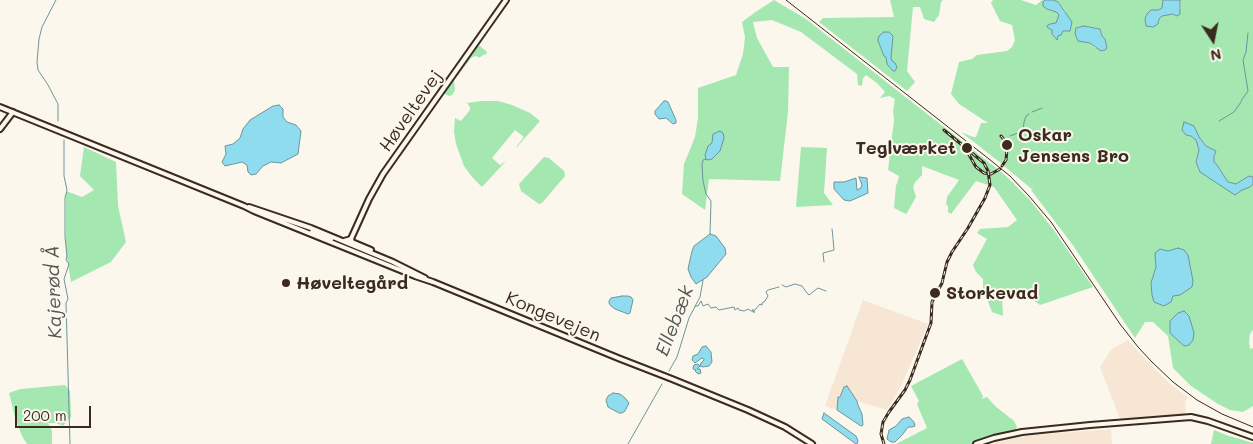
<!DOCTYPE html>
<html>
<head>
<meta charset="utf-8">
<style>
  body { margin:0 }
  #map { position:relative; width:1253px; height:444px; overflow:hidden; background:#fbf7ec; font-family:Mali,sans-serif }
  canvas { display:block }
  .north { position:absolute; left:1188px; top:15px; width:50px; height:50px; -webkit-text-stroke:4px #fbf7ec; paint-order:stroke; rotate:169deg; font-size:14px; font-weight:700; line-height:20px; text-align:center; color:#3b2a1e }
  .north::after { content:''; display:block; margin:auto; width:18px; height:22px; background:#3b2a1e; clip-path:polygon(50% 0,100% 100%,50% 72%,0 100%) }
  .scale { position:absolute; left:15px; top:406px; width:76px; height:22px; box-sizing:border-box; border:2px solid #3b2a1e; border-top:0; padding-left:6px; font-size:15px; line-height:18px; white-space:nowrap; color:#3b2a1e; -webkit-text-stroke:4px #fbf7ec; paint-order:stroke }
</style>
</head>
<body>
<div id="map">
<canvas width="1253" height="444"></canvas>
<div class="north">N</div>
<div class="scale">200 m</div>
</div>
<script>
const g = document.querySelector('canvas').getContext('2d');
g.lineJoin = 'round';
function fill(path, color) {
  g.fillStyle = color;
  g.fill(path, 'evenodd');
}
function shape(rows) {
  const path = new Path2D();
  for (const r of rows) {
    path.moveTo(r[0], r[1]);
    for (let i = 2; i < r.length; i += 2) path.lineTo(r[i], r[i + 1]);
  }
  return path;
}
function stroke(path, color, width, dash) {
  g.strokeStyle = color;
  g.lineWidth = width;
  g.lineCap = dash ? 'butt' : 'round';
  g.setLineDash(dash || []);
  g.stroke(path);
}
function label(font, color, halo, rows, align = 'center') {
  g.font = font + ' Mali,sans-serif';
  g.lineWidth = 4;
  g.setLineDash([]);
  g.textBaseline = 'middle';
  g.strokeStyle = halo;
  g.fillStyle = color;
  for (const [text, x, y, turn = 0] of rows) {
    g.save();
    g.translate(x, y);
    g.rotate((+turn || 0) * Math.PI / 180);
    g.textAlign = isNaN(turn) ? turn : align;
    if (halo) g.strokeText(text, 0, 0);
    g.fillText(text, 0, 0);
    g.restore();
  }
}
const built = shape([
  [863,300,928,324,901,386,887,410,857,401,849,390,838,397,837,410,825,406],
  [1128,340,1152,366,1169,383,1188,397,1185,403,1186,416,1121,421,1100,367,1111,350],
  [1111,429,1112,444,988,444,1024,436]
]);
const green = shape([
  [774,0,806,19,1005,175,1030,200,1053,229,1093,287,1040,305,1030,298,1020,299,1012,294,1002,297,1003,316,992,312,983,288,983,279,976,272,973,265,987,239,977,233,980,229,1008,227,1017,220,994,187,976,181,951,214,948,212,948,206,946,204,947,197,959,180,922,166,922,175,915,182,913,187,916,197,907,213,906,214,894,208,896,185,897,184,899,176,888,170,894,120,893,111,895,99,889,96,880,98,885,92,877,83,866,75,863,78,862,86,858,85,857,74,801,32,772,20,753,22,757,38,773,67,789,67,788,112,780,181,709,179,705,210,682,194,684,164,695,137,698,118,698,88,736,75,743,54,745,37,742,22,757,11],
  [890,0,943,0,941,2,939,15,934,22,924,19,920,7,913,7,907,71,915,82,907,91,819,22,823,18,894,17],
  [993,0,1021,0,1036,5,1042,0,1045,0,1043,2,1047,9,1056,12,1059,15,1056,23,1050,24,1057,38,1058,36,1066,12,1058,2,1054,0,1163,0,1162,8,1158,10,1158,24,1159,19,1162,16,1173,14,1177,16,1181,8,1180,0,1253,0,1253,177,1249,176,1236,184,1228,182,1217,165,1214,162,1214,156,1216,151,1206,146,1199,137,1194,126,1186,135,1191,136,1196,140,1199,150,1196,162,1200,172,1228,190,1245,189,1250,187,1253,184,1253,330,1250,334,1249,342,1250,349,1253,348,1253,406,1243,412,1230,410,1218,404,1191,386,1173,368,1168,336,1153,322,1145,322,1135,338,1072,244,1031,190,1033,190,1004,166,1011,138,1005,146,1005,156,1004,162,1002,164,961,132,973,137,976,137,981,123,988,123,959,104,951,94,959,62,972,59,977,55,1007,51,1012,47,1015,40,1012,25,1000,21,991,3],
  [1085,26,1097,28,1101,31,1102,36,1105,39,1106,46,1095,48,1090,43,1078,41],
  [476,45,480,46,487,52,486,55,485,54,479,58,477,56,472,57,454,80,455,90,452,95,449,96,445,94,444,91],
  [482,101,498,101,512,105,530,113,540,121,517,147,516,147,524,137,515,130,492,158,500,165,506,161,482,187,472,177,464,166,456,144,454,132,455,118,461,121,470,110,470,107,467,103],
  [84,147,116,162,118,206,126,242,111,262,71,282,66,252,66,191,82,197,94,190,80,176],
  [801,147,827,148,824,193,833,205,796,207],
  [544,157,549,158,564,171,565,176,542,203,539,204,521,191,519,184],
  [962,359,983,396,982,399,987,397,995,406,1014,421,1017,427,1016,429,1014,431,980,440,971,444,896,444,927,428,917,404,919,401,911,386],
  [65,385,70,391,71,417,63,426,56,423,48,423,52,431,52,444,27,444,22,436,15,417,9,393,20,389],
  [1214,430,1226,435,1253,443,1253,444,1211,444]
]);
const water = shape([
  [1045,0,1054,0,1058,2,1072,22,1070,31,1063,31,1061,35,1058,36,1057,40,1052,34,1052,30,1048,28,1047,26,1048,25,1050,24,1056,23,1059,15,1056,12,1047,9,1043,6,1043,2,1045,0],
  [1163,0,1180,0,1180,14,1177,16,1173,14,1162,16,1159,19,1158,24,1153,27,1146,26,1145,19,1147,14,1151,10,1158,10,1162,8,1163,0],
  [1084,26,1100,29,1102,36,1105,39,1107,48,1105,50,1101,51,1090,43,1078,41,1075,34,1076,28,1084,26],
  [884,32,889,32,893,36,891,58,892,61,895,63,897,67,895,71,893,71,887,64,886,57,884,56,878,41,878,39,879,36,884,32],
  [664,101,666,101,668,102,676,120,676,123,673,124,666,118,659,119,655,114,655,111,664,101],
  [279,105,283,109,283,117,287,122,296,125,301,131,298,154,281,163,271,162,263,166,256,174,251,175,248,172,247,165,242,162,225,166,222,162,226,154,225,146,233,144,240,138,243,129,250,120,273,106,279,105],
  [1184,122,1194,126,1199,137,1206,146,1216,151,1214,156,1214,162,1217,165,1228,182,1236,184,1249,176,1253,177,1253,184,1250,187,1242,190,1235,195,1200,172,1196,162,1199,150,1196,140,1191,136,1186,135,1182,130,1184,122],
  [720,131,723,133,724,138,720,151,712,159,708,160,706,159,705,155,708,146,712,143,713,134,720,131],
  [859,177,867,178,868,193,850,201,844,200,834,189,834,182,844,182,856,178,857,190,861,188,862,185,859,177],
  [710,234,716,236,725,248,726,254,707,277,696,284,691,277,688,269,692,251,694,246,710,234],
  [1178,248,1184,250,1188,255,1193,281,1192,287,1180,295,1173,296,1171,302,1164,306,1154,302,1152,295,1151,283,1156,267,1155,253,1160,249,1168,251,1178,248],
  [622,296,628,296,631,297,633,300,630,313,628,314,615,309,611,306,609,303,609,301,611,298,622,296],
  [1184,311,1189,316,1194,333,1193,340,1189,345,1184,346,1170,333,1170,321,1178,313,1184,311],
  [706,346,711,352,712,362,709,366,703,367,700,366,697,369,700,369,701,373,698,374,695,371,696,370,693,369,694,365,698,364,700,366,701,363,704,360,704,359,702,358,695,363,692,360,693,356,698,354,702,347,706,346],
  [847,386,857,401,858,405,862,414,863,425,861,426,837,410,838,397,840,397,844,387,847,386],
  [613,393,620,394,625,398,629,403,625,411,622,413,619,413,608,407,606,400,608,396,613,393],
  [824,413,856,436,858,441,857,444,856,444,822,419,824,413],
  [909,417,914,422,915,426,912,427,908,427,903,434,895,442,891,442,887,439,889,430,896,426,902,419,909,417]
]);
const stream = shape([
  [56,0,42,27,39,39,37,62,38,70,48,85,58,104,58,121],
  [1241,101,1248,91,1243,60,1246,52,1248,33],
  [1032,112,1042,108],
  [1219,121,1234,112,1241,102],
  [1010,136,1023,131,1024,122,1026,116,1029,114],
  [64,140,64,176,67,190,65,198,65,237,67,256,66,260,69,264,64,279,68,299,66,303,70,444],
  [706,159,703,160,702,164,703,181,706,194,711,201,710,234],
  [832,229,833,238],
  [824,262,823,253,834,250,833,239],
  [782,285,786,287,795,284,802,286,807,293,809,295,818,288,826,291],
  [695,306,698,306,701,301,703,306,708,304,711,308,716,307,719,310,734,307,735,310,738,308,739,310,744,311,748,309,753,312,755,312,752,310,755,310,760,304,761,305,762,305,762,303,765,301,768,296,766,292,768,290,779,287],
  [669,371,677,357,689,318,700,297,703,280],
  [628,444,662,384]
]);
const tertiary = shape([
  [350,241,369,199,383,174,506,0],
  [976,444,994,438,1022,432,1090,425,1191,417,1208,421,1253,437]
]);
const secondary = shape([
  [0,107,244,206,254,211,415,276,433,282,618,358,672,379,748,410,785,427,812,444],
  [0,129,13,112],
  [249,207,311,228,393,262,425,278],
  [312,232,331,240],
  [344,241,351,239,352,242,371,250]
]);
const tram = shape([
  [786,0,989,159,1010,176,1029,196,1051,222,1120,324,1138,347,1152,362,1173,382,1197,400,1222,414,1253,427]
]);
const rail = shape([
  [1001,136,1006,142,1007,149,1006,160,1002,166],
  [968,153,976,167,984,173,991,174,1000,169],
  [884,444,881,434,883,422,889,412,905,390,910,380,931,323,932,302,942,283,947,262,952,252,968,228,985,198,990,185,988,171,984,163,944,130]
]);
const markers = [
  [1007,145,6,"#3b2a1e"],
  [967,148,6,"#3b2a1e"],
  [286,283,5,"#3b2a1e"],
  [935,293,6,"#3b2a1e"]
];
const streetNames = [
  ["Høveltevej",411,111,-55],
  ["Kongevejen",553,317,23]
];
const poiNames = [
  ["Oskar",1018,135],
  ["Jensens Bro",1018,156],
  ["Teglværket",956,148,"right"],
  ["Høveltegård",296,283],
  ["Storkevad",946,293]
];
const waterNames = [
  ["Kajerød Å",54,292,-92],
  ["Ellebæk",675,321,-69]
];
fill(built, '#f6e6d3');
fill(green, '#a4e7b1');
fill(water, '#8fdcef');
stroke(water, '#6d959b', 1);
stroke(stream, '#6d959b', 1);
stroke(tertiary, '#3b2a1e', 8);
stroke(secondary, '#3b2a1e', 8);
stroke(tertiary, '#fbf7ec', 4);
stroke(secondary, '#fbf7ec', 4);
stroke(tram, '#3b2a1e', 1);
stroke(rail, '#3b2a1e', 3);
stroke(rail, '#fbf7ec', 1, [4]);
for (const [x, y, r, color] of markers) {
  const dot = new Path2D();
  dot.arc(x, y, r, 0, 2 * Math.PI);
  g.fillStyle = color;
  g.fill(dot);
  stroke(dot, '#fbf7ec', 2);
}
label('18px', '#3b2a1e', '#fbf7ec', streetNames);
label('bold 18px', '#3b2a1e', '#fbf7ec', poiNames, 'left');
label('italic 19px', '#505652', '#fbf7ec', waterNames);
</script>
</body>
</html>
